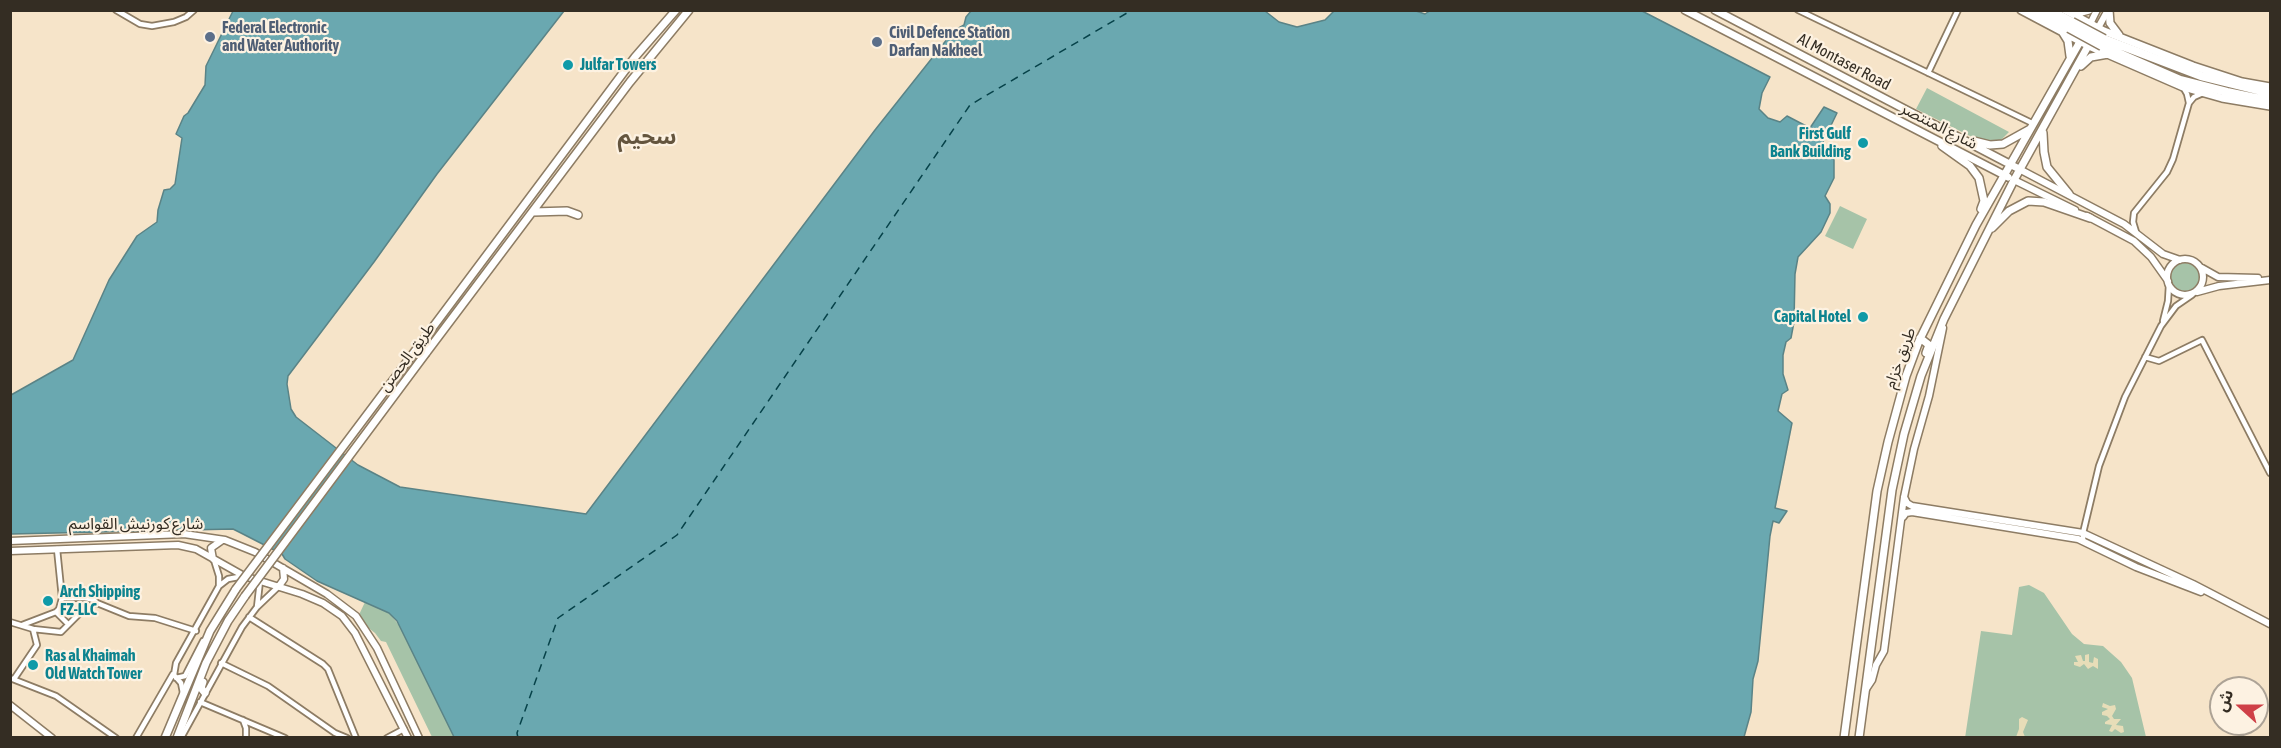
<!DOCTYPE html>
<html>
<head>
<meta charset="utf-8">
<style>
  body { margin:0 }
  #map { position:relative; width:2281px; height:748px; overflow:hidden; background:#f6e4c9; font-family:"Asap Condensed","Noto Sans Arabic",sans-serif }
  canvas { display:block }
  .frame { position:absolute; inset:0; border:12px solid #342d23; pointer-events:none }
  .north { position:absolute; left:2209px; top:676px; width:60px; height:60px; box-sizing:border-box; background:#fdf2e2; border:2px solid #ada396; border-radius:50%; rotate:291deg; font-size:16px; font-weight:700; line-height:24px; text-align:center; color:#342d23 }
  .north::after { content:''; display:block; margin:auto; width:21px; height:27px; background:#cf4047; clip-path:polygon(50% 0,100% 100%,50% 72%,0 100%) }
</style>
</head>
<body>
<div id="map">
<canvas width="2281" height="748"></canvas>
<div class="frame"></div>
<div class="north">ش</div>
</div>
<script>
const g = document.querySelector('canvas').getContext('2d');
g.lineJoin = 'round';
function fill(path, color) {
  g.fillStyle = color;
  g.fill(path, 'evenodd');
}
function shape(rows) {
  const path = new Path2D();
  for (const r of rows) {
    if (r.length === 3) {
      path.moveTo(r[0] + r[2], r[1]);
      path.arc(r[0], r[1], r[2], 0, 2 * Math.PI);
      continue;
    }
    path.moveTo(r[0], r[1]);
    for (let i = 2; i < r.length; i += 2) path.lineTo(r[i], r[i + 1]);
  }
  return path;
}
function stroke(path, color, width, dash) {
  g.strokeStyle = color;
  g.lineWidth = width;
  g.lineCap = dash ? 'butt' : 'round';
  g.setLineDash(dash || []);
  g.stroke(path);
}
function label(font, color, halo, rows, align = 'center') {
  g.font = font + ' "Asap Condensed","Noto Sans Arabic",sans-serif';
  g.lineWidth = 4.5;
  g.setLineDash([]);
  g.textBaseline = 'middle';
  g.strokeStyle = halo;
  g.fillStyle = color;
  for (const [text, x, y, turn = 0] of rows) {
    g.save();
    g.translate(x, y);
    g.rotate((+turn || 0) * Math.PI / 180);
    g.textAlign = isNaN(turn) ? turn : align;
    if (halo) g.strokeText(text, 0, 0);
    g.fillText(text, 0, 0);
    g.restore();
  }
}
const green = shape([
  [1927,88,2009,132,2001,140,1991,143,1980,141,1916,109],
  [1840,206,1867,219,1853,249,1825,236],
  [2185,277,14],
  [2029,585,2044,593,2072,634,2084,644,2103,646,2121,662,2132,678,2146,737,1965,738,1981,631,2012,635,2019,587],
  [365,602,389,613,403,630,454,737,432,737,386,642,381,641,375,633,357,619]
]);
const sand = shape([
  [2089,654,2089,662,2093,663,2094,657,2098,659,2098,669,2093,666,2088,669,2084,664,2080,667,2074,665,2074,662,2078,662,2075,656,2081,655,2083,661,2085,661,2085,655],
  [2103,703,2110,706,2115,705,2116,709,2112,716,2114,719,2121,719,2116,725,2123,726,2124,732,2121,733,2115,729,2112,732,2109,731,2112,725,2105,724,2105,722,2110,719,2107,716,2102,715,2102,712,2108,709,2102,707],
  [2022,717,2028,720,2023,732,2025,737,2016,737,2019,729,2019,719]
]);
const water = shape([
  [1152,10,1265,11,1279,22,1297,27,1325,20,1335,10,1413,10,1425,14,1431,10,1642,11,1770,77,1762,93,1759,109,1768,118,1780,122,1787,116,1810,128,1824,107,1837,113,1822,144,1834,154,1834,178,1825,196,1830,204,1830,213,1821,232,1798,257,1795,274,1794,322,1791,338,1786,342,1783,355,1783,374,1788,390,1782,394,1778,411,1792,423,1775,508,1787,511,1779,523,1773,521,1770,536,1758,661,1753,679,1751,712,1744,737,454,737,397,621,389,613,317,581,285,559,282,554,239,532,233,529,11,534,11,395,73,360,109,280,137,236,157,222,158,210,164,190,170,189,175,184,182,138,176,134,184,116,188,113,205,85,206,66,233,11,564,11,437,174,374,262,288,376,287,384,291,409,296,417,358,465,400,487,586,514,875,130,948,38,948,34,964,25,966,17,971,11,1152,10]
]);
const ferry = shape([
  [518,738,517,733,558,618,677,535,970,105,1132,10]
]);
const street = shape([
  [116,10,140,24,152,26,174,22,186,17,194,10],
  [1798,10,2034,124],
  [1928,73,1958,10],
  [2189,103,2194,97,2203,93],
  [2136,232,2133,222,2134,213,2167,172,2173,159,2189,103,2187,94,2183,87],
  [2163,321,2168,301,2169,284],
  [2145,357,2159,361,2202,340,2270,473],
  [2083,541,2083,533,2099,466,2125,397,2161,326,2176,306,2192,295],
  [214,560,219,576,219,586],
  [62,598,86,598,94,600,97,603],
  [257,607,260,581],
  [56,612,68,624],
  [249,617,323,664,328,669,356,738],
  [10,622,33,629,37,645,14,679],
  [22,625,56,612,59,609,62,598,57,549],
  [33,629,61,632,86,607,97,603,129,616,155,618,196,631],
  [221,663,268,686,335,733,347,738],
  [10,678,56,696,116,738],
  [176,678,185,676,203,641],
  [183,693,181,683,174,675,176,663,219,586,228,579,244,576],
  [200,702,285,738],
  [243,720,246,728,246,738],
  [136,738,173,674],
  [181,738,242,627,257,607,279,586],
  [387,738,404,729]
]);
const secondary = shape([
  [2090,24,2097,10],
  [2098,28,2108,10],
  [2021,170,2124,224,2163,254,2180,260],
  [2014,180,2075,210],
  [2087,216,2134,241,2151,257,2168,281],
  [2185,277,18],
  [2202,268,2218,277,2258,278],
  [2197,292,2219,286,2270,280],
  [1904,497,1907,503,1912,506,2083,533,2193,584,2270,624],
  [1903,517,1906,513,1912,512,2078,539,2136,567,2201,592],
  [10,541,184,534,225,540,255,552,327,594,356,616,377,648,419,738],
  [10,551,178,545,196,549,244,576,302,594,323,603,342,616,355,633,408,738],
  [213,559,211,548,221,541],
  [279,586,284,579,283,568],
  [1866,689,1872,680,1876,665,1884,651,1904,497,1914,449,1929,396,1943,328],
  [10,705,52,738]
]);
const primary = shape([
  [1685,10,2008,177],
  [1715,10,2021,170],
  [2021,10,2089,46,2183,87,2222,98,2270,106],
  [2065,10,2104,31,2193,66,2242,82,2270,87],
  [2109,10,2110,23,2119,35],
  [2074,14,2089,10],
  [2063,33,2068,41,2070,56],
  [2081,66,2091,57,2108,54],
  [2043,133,2044,152,2047,167,2069,194],
  [1974,141,1990,145,2003,144,2030,129],
  [1942,146,1970,166,1979,178,1984,201,1981,209],
  [533,212,567,211,578,215],
  [1992,228,2009,211,2028,201,2044,202,2090,218],
  [1920,338,1929,345,1926,353],
  [418,347,635,57,676,10],
  [426,353,630,82,689,10],
  [203,682,201,688,205,693],
  [165,738,210,631,236,589],
  [177,738,206,663,228,621,245,596],
  [1844,738,1877,491,1888,442,1906,376,1919,341,1976,225,2090,24],
  [1859,738,1892,490,1904,434,1921,376,1944,319,2014,180,2098,28]
]);
const highway = shape([
  [2035,10,2069,28],
  [2050,10,2072,22],
  [2104,39,2201,76,2270,93],
  [2102,46,2180,80,2227,92,2270,101]
]);
const primaryBridge = shape([
  [236,589,418,347],
  [245,596,426,353]
]);
const highwayBridge = shape([
  [2072,22,2104,39],
  [2069,28,2102,46]
]);
const markers = [
  [210,37,6,"#5c6f8a"],
  [877,42,6,"#5c6f8a"],
  [568,65,6,"#0f9aa8"],
  [1863,143,6,"#0f9aa8"],
  [1863,317,6,"#0f9aa8"],
  [48,601,6,"#0f9aa8"],
  [33,665,6,"#0f9aa8"]
];
const serviceNames = [
  ["Federal Electronic",222,28],
  ["and Water Authority",222,46],
  ["Civil Defence Station",889,33],
  ["Darfan Nakheel",889,51]
];
const streetNames = [
  ["Al Montaser Road",1844,62,28],
  ["شارع المنتصر",1939,126,27],
  ["طريق الحصن",407,357,-53],
  ["طريق خزام",1900,358,-70],
  ["شارع كورنيش القواسم",136,524]
];
const cultureNames = [
  ["Julfar Towers",580,65],
  ["First Gulf",1851,134,"right"],
  ["Bank Building",1851,152,"right"],
  ["Capital Hotel",1851,317,"right"],
  ["Arch Shipping",60,592],
  ["FZ-LLC",60,610],
  ["Ras al Khaimah",45,656],
  ["Old Watch Tower",45,674]
];
const districtNames = [
  ["سحيم",647,137]
];
fill(green, '#a6c3a8');
fill(sand, '#e7ddb8');
fill(water, '#6aa8b0');
stroke(water, '#5a8386', 1.5);
stroke(ferry, '#064249', 1.5, [8, 6]);
stroke(street, '#8d7c64', 8);
stroke(secondary, '#8d7c64', 9);
stroke(primary, '#8d7c64', 10);
stroke(highway, '#8d7c64', 11);
stroke(street, '#fff', 4.5);
stroke(secondary, '#fff', 6);
stroke(primary, '#fff', 7);
stroke(highway, '#fff', 8);
stroke(primaryBridge, '#8d7c64', 10, []);
stroke(highwayBridge, '#8d7c64', 11, []);
stroke(primaryBridge, '#fff', 7);
stroke(highwayBridge, '#fff', 8);
for (const [x, y, r, color] of markers) {
  const dot = new Path2D();
  dot.arc(x, y, r, 0, 2 * Math.PI);
  g.fillStyle = color;
  g.fill(dot);
  stroke(dot, '#fdf2e2', 2);
}
label('bold 16px', '#4e5e75', '#fdf2e2', serviceNames, 'left');
label('16px', '#342d23', '#fdf2e2', streetNames);
label('bold 16px', '#0d838f', '#fdf2e2', cultureNames, 'left');
label('bold 22px', '#64553e', '#fdf2e2', districtNames);
</script>
</body>
</html>
